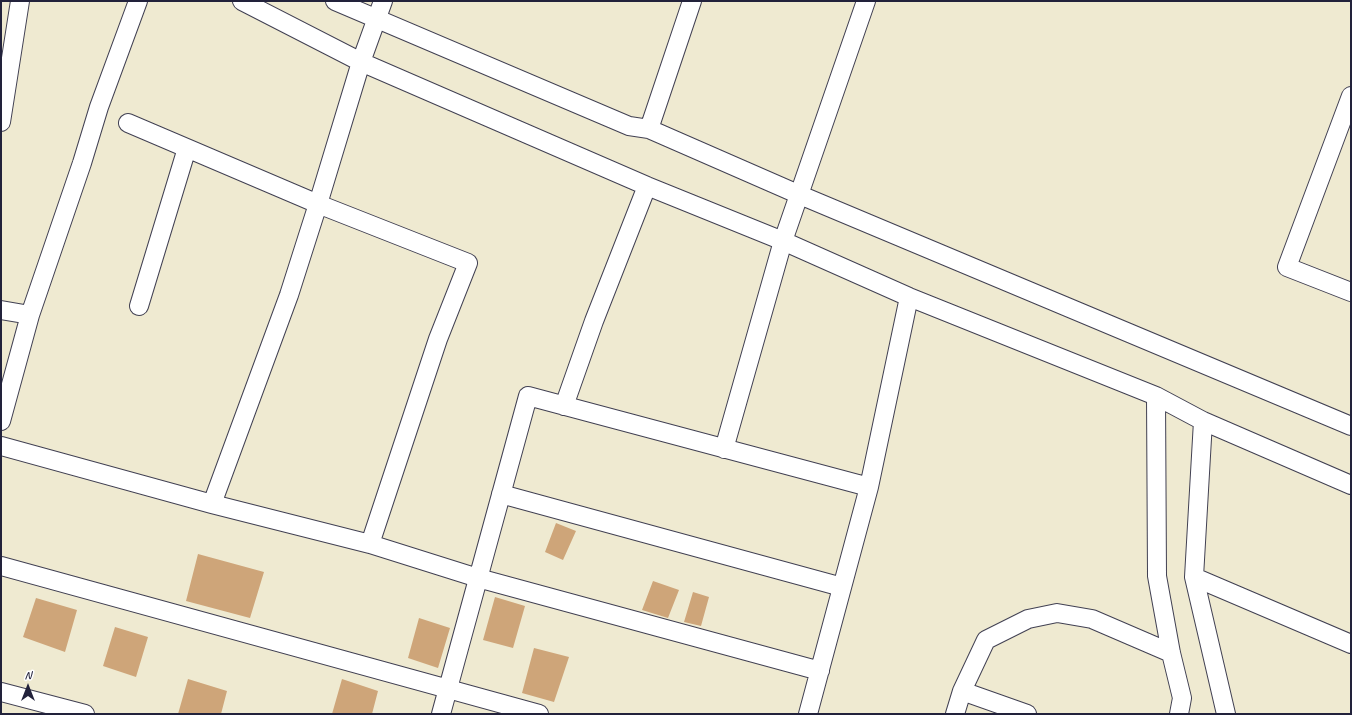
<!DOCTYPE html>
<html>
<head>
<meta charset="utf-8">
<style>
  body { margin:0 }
  #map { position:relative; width:1352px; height:715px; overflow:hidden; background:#efead1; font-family:Caveat,sans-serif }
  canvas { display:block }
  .frame { position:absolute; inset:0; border:2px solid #22223b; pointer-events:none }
  .north { position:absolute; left:8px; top:667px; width:40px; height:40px; -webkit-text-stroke:3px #fff; paint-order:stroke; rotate:0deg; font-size:11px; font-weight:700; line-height:16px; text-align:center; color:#22223b }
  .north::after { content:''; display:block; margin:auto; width:14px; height:18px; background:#22223b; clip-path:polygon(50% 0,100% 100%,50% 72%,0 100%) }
</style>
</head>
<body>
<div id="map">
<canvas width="1352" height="715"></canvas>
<div class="frame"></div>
<div class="north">N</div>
</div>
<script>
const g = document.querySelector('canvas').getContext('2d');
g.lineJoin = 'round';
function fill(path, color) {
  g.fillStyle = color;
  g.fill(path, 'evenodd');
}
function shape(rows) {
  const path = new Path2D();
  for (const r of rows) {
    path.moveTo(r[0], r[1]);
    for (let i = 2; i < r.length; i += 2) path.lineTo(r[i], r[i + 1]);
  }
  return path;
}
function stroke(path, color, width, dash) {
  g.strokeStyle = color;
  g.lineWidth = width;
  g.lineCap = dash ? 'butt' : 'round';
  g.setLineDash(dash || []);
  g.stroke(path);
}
const building = shape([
  [556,523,576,531,563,560,545,552],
  [198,554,264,572,250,618,186,601],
  [653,581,679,590,668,618,642,610],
  [693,592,709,597,701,626,684,622],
  [495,597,525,606,513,648,483,640],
  [36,598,77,610,65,652,23,637],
  [419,618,450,628,438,668,408,658],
  [115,627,148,637,136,677,103,666],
  [534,648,569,657,554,702,522,693],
  [188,679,227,691,221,714,178,714],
  [342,679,378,691,372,714,332,714]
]);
const minor = shape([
  [242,1,361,62,647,186,783,241,909,297,1156,396,1203,421,1351,485],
  [335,1,629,126,649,129,800,195,1351,426],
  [1351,96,1287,267,1351,292],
  [1,122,20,1],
  [128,123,318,204,468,263,438,339,370,544],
  [649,129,692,1],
  [139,306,187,148],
  [1,310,30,315],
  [1156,396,1157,576,1171,653,1182,698,1179,714],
  [564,406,594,321,647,186],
  [1,421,30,315,82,163,99,107,138,1],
  [1203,421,1194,577,1226,714],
  [1,446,212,504,370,544,478,578,820,671],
  [724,449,783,241,866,1],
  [869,487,909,297],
  [501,494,842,587],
  [212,504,289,295,318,204,361,62,383,1],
  [1,566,539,714],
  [1194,577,1351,644],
  [962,691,1027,714],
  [1,692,85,714],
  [441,714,528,396,869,487,808,714],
  [955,714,962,691,986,640,1028,619,1057,613,1092,619,1171,653]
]);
fill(building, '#cea579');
stroke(minor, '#414052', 20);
stroke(minor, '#fff', 18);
</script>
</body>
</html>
